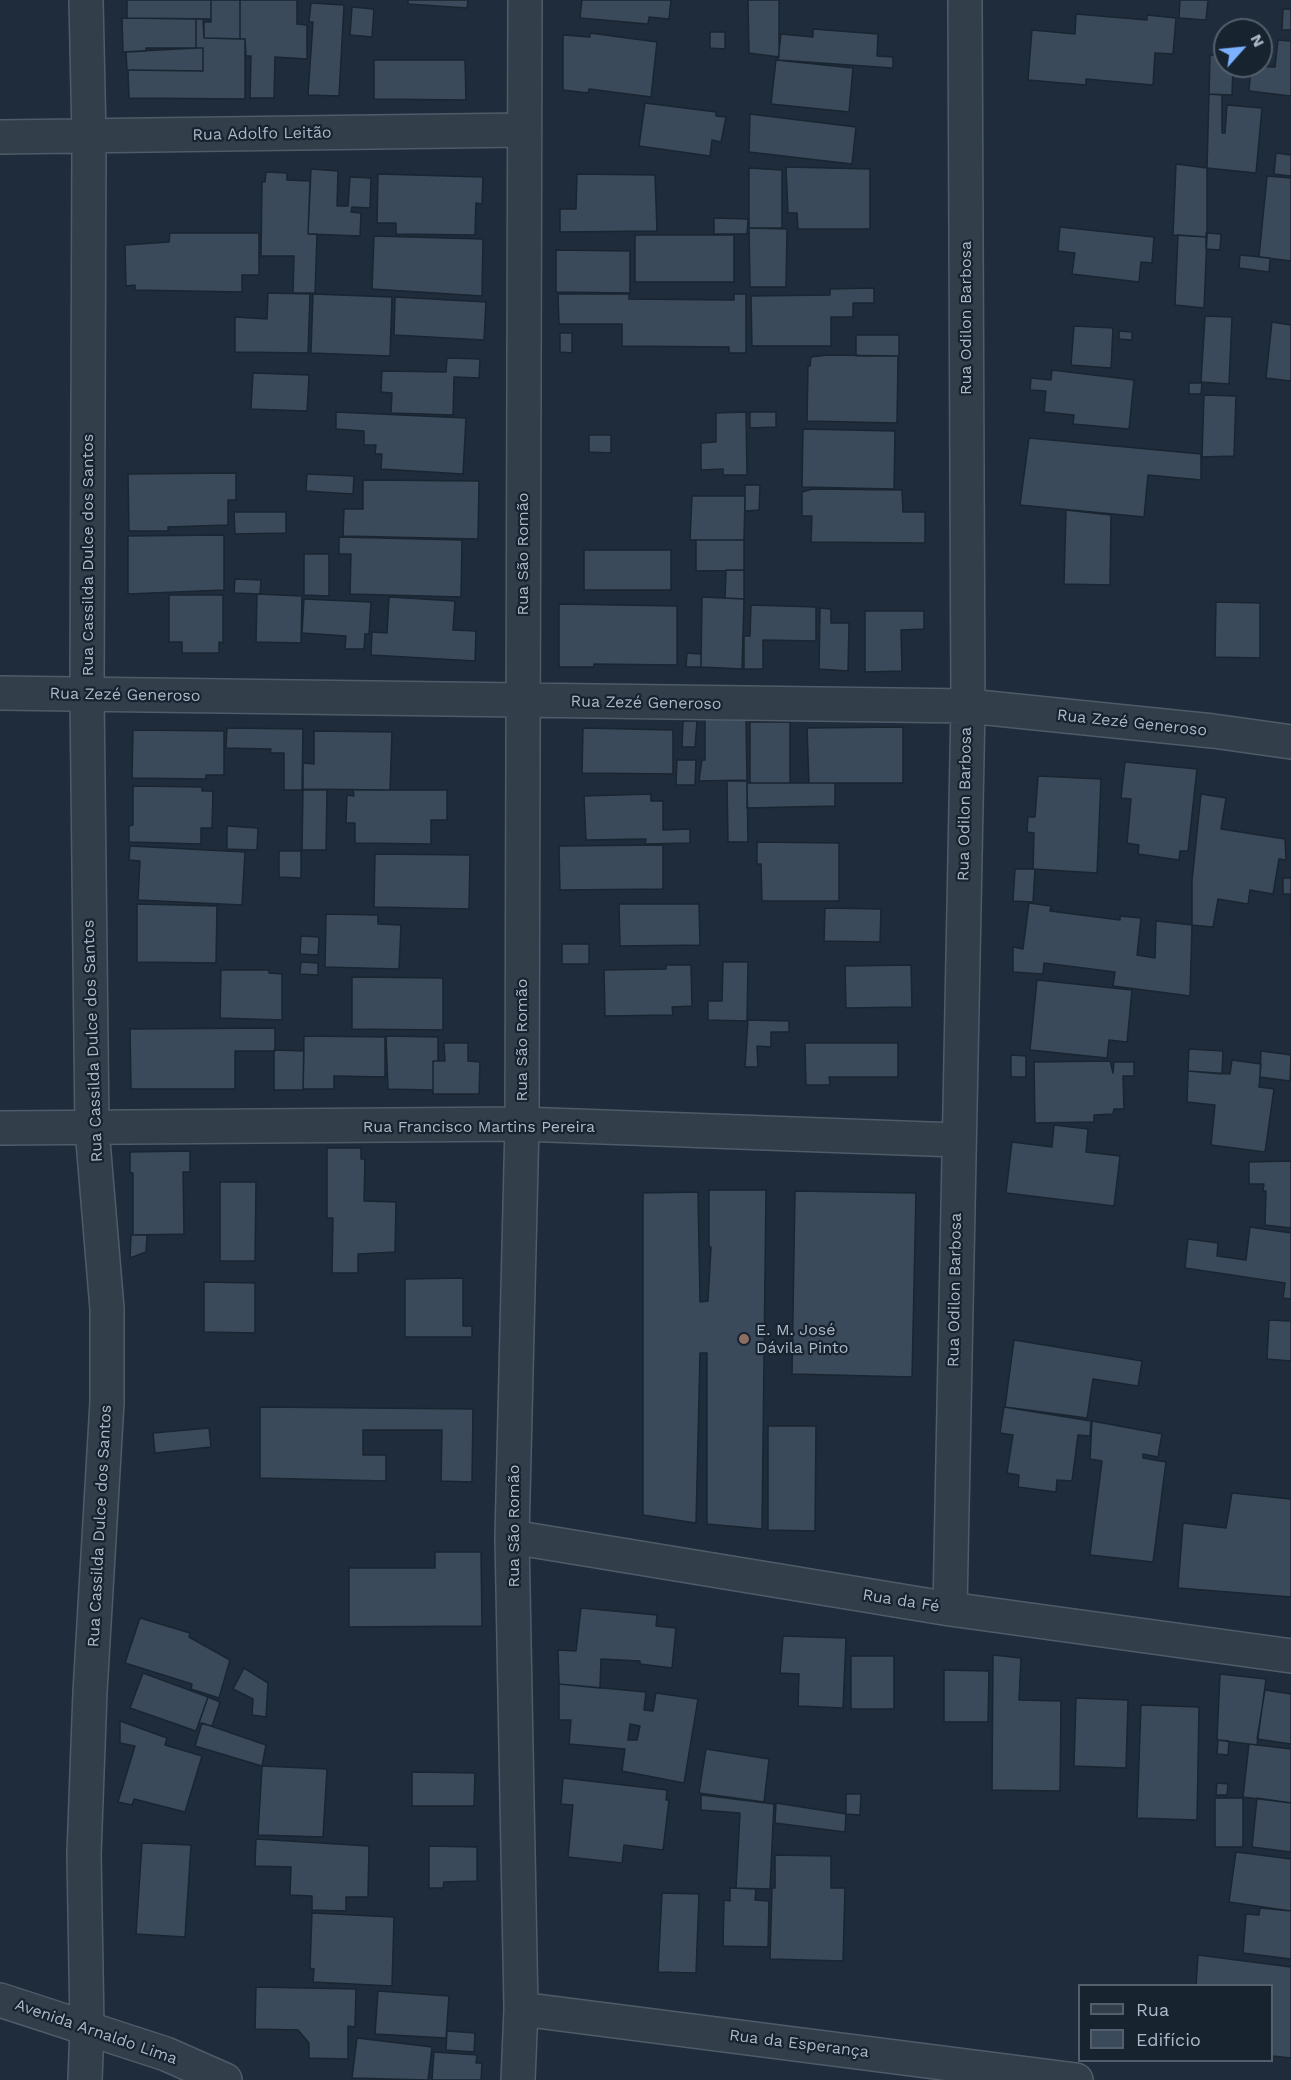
<!DOCTYPE html>
<html>
<head>
<meta charset="utf-8">
<style>
  body { margin:0 }
  #map { position:relative; width:1291px; height:2080px; overflow:hidden; background:#1f2c3b; font-family:"Work Sans",sans-serif }
  canvas { display:block }
  .legend { position:absolute; left:1078px; top:1984px; width:195px; height:78px; box-sizing:border-box; background:#182330; border:2px solid #545f6d; margin:0; padding:8px 10px; list-style:none; font-size:18px; color:#adb8c8 }
  .legend li { display:flex; align-items:center; gap:12px; height:30px }
  .legend b { width:30px; border:2px solid #545f6d }
  .north { position:absolute; left:1213px; top:18px; width:60px; height:60px; box-sizing:border-box; background:#182330; border:2px solid #545f6d; border-radius:50%; rotate:63deg; font-size:16px; font-weight:700; line-height:24px; text-align:center; color:#adb8c8 }
  .north::after { content:''; display:block; margin:auto; width:21px; height:27px; background:#7bb1ff; clip-path:polygon(50% 0,100% 100%,50% 72%,0 100%) }
</style>
</head>
<body>
<div id="map">
<canvas width="1291" height="2080"></canvas>
<ul class="legend">
<li><b style="height:8px;background:#333e4b"></b>Rua</li>
<li><b style="height:16px;background:#3a4a5b"></b>Edifício</li>
</ul>
<div class="north">N</div>
</div>
<script>
const g = document.querySelector('canvas').getContext('2d');
g.lineJoin = 'round';
function fill(path, color) {
  g.fillStyle = color;
  g.fill(path, 'evenodd');
}
function shape(rows) {
  const path = new Path2D();
  for (const r of rows) {
    path.moveTo(r[0], r[1]);
    for (let i = 2; i < r.length; i += 2) path.lineTo(r[i], r[i + 1]);
  }
  return path;
}
function stroke(path, color, width, dash) {
  g.strokeStyle = color;
  g.lineWidth = width;
  g.lineCap = dash ? 'butt' : 'round';
  g.setLineDash(dash || []);
  g.stroke(path);
}
function label(font, color, halo, rows, align = 'center') {
  g.font = font + ' "Work Sans",sans-serif';
  g.lineWidth = 4.5;
  g.setLineDash([]);
  g.textBaseline = 'middle';
  g.strokeStyle = halo;
  g.fillStyle = color;
  for (const [text, x, y, turn = 0] of rows) {
    g.save();
    g.translate(x, y);
    g.rotate((+turn || 0) * Math.PI / 180);
    g.textAlign = isNaN(turn) ? turn : align;
    if (halo) g.strokeText(text, 0, 0);
    g.fillText(text, 0, 0);
    g.restore();
  }
}
const building = shape([
  [127,0,211,0,211,19,127,18,127,0],
  [211,0,240,0,240,39,204,38,204,22,211,22,211,0],
  [240,0,297,0,297,24,307,25,307,59,275,57,274,98,250,98,251,56,246,56,245,39,240,39,240,0],
  [408,0,468,0,467,8,408,4,408,0],
  [582,0,671,0,669,19,649,17,648,24,580,18,582,0],
  [748,0,779,0,779,57,749,53,748,0],
  [1180,0,1208,0,1206,20,1179,18,1180,0],
  [311,3,344,5,339,96,308,95,313,22,309,22,311,3],
  [352,7,374,9,372,37,350,35,352,7],
  [1283,9,1291,9,1291,30,1282,30,1283,9],
  [1076,14,1147,20,1147,15,1176,18,1173,54,1155,53,1153,85,1086,79,1086,85,1028,80,1032,30,1075,34,1076,14],
  [122,18,196,19,196,48,123,52,122,18],
  [196,19,203,19,204,38,245,39,245,99,129,98,128,70,203,71,203,48,196,48,196,19],
  [813,29,878,34,877,56,893,57,893,68,778,60,781,34,813,37,813,29],
  [710,32,725,32,725,49,710,48,710,32],
  [590,33,657,42,651,97,589,89,588,93,563,90,563,35,590,37,590,33],
  [1278,40,1291,41,1291,96,1249,91,1251,66,1275,67,1278,40],
  [146,48,203,48,203,71,127,70,126,52,146,51,146,48],
  [1210,55,1225,55,1225,66,1233,66,1232,95,1209,94,1210,55],
  [374,60,465,60,466,100,374,99,374,60],
  [776,60,853,68,849,112,771,104,776,60],
  [1209,94,1222,95,1222,133,1225,133,1227,105,1262,108,1256,173,1207,168,1209,94],
  [645,103,716,112,716,116,726,117,721,142,712,140,710,156,639,146,645,103],
  [750,114,856,127,852,164,749,152,750,114],
  [1276,153,1291,155,1291,176,1274,174,1276,153],
  [1176,164,1207,168,1207,237,1173,235,1176,164],
  [786,167,870,169,870,229,798,229,797,213,788,213,786,167],
  [749,168,782,170,782,228,749,228,749,168],
  [311,169,338,171,337,206,348,206,350,177,371,178,370,208,352,207,351,212,361,213,360,236,308,234,311,169],
  [266,172,287,173,287,180,310,181,308,234,317,234,315,293,293,293,294,256,261,256,262,182,265,182,266,172],
  [378,174,483,177,482,204,476,203,475,235,396,234,396,223,377,223,378,174],
  [577,174,655,175,657,231,560,232,560,209,576,209,577,174],
  [1267,176,1291,178,1291,261,1259,257,1267,176],
  [714,218,748,219,747,234,714,234,714,218],
  [1060,227,1154,237,1152,263,1141,262,1139,282,1072,274,1075,253,1058,251,1060,227],
  [749,228,787,229,786,287,750,287,749,228],
  [170,233,259,233,259,275,242,275,242,292,135,290,135,285,126,286,125,245,169,242,170,233],
  [1206,233,1221,234,1220,250,1206,249,1206,233],
  [635,235,734,235,734,282,635,282,635,235],
  [1178,235,1207,237,1204,308,1175,305,1178,235],
  [374,236,483,239,482,296,372,289,374,236],
  [556,250,630,251,630,293,556,292,556,250],
  [1240,255,1270,258,1269,272,1239,268,1240,255],
  [874,288,874,303,853,303,853,317,831,317,831,346,752,346,751,296,830,295,830,289,874,288],
  [268,293,310,294,308,353,235,352,235,317,267,319,268,293],
  [313,294,392,297,390,356,311,353,313,294],
  [558,294,629,294,629,299,734,300,734,294,746,294,746,353,729,353,729,347,622,346,622,324,559,324,558,294],
  [395,297,486,302,484,340,394,335,395,297],
  [1205,316,1232,317,1229,384,1201,382,1205,316],
  [1272,322,1291,325,1291,381,1266,378,1272,322],
  [1074,326,1113,328,1111,368,1071,365,1074,326],
  [1119,331,1132,332,1132,340,1119,339,1119,331],
  [560,333,572,333,572,353,560,352,560,333],
  [856,335,899,335,899,356,856,356,856,335],
  [828,355,898,356,897,423,807,421,808,366,810,366,811,357,828,355],
  [447,358,480,359,479,378,454,377,453,415,391,413,392,393,381,392,382,371,446,372,447,358],
  [1052,370,1134,380,1129,429,1073,424,1074,415,1044,412,1046,391,1030,390,1031,378,1051,380,1052,370],
  [253,373,309,375,307,411,251,409,253,373],
  [1189,383,1202,383,1201,394,1189,394,1189,383],
  [1204,395,1236,396,1234,456,1202,457,1204,395],
  [336,412,466,418,463,474,381,469,382,454,375,454,376,445,364,445,364,431,336,429,336,412],
  [746,412,747,475,723,475,723,469,701,470,701,443,716,442,716,413,746,412],
  [750,412,776,412,776,427,750,428,750,412],
  [803,429,895,431,894,489,802,487,803,429],
  [589,435,611,435,611,453,589,452,589,435],
  [1029,438,1201,454,1201,480,1148,475,1144,517,1020,505,1029,438],
  [236,473,236,500,228,500,228,525,168,527,168,531,129,531,128,474,236,473],
  [307,474,354,476,353,494,306,491,307,474],
  [363,480,479,481,478,539,343,536,344,509,363,509,363,480],
  [745,485,760,485,759,510,745,511,745,485],
  [813,489,902,490,903,512,925,512,925,543,811,542,812,516,802,516,802,492,813,489],
  [692,496,745,496,744,540,690,540,692,496],
  [1066,510,1111,515,1110,585,1064,584,1066,510],
  [234,512,286,512,286,533,235,534,234,512],
  [224,535,224,590,128,594,128,536,224,535],
  [339,537,462,540,461,597,350,594,351,554,339,554,339,537],
  [696,540,744,540,744,570,696,571,696,540],
  [584,550,671,550,671,590,584,590,584,550],
  [304,554,329,554,329,596,304,595,304,554],
  [726,570,744,570,744,599,725,598,726,570],
  [235,579,261,580,260,594,234,593,235,579],
  [257,594,302,596,301,643,256,642,257,594],
  [169,595,223,595,223,643,219,642,219,653,182,653,182,642,169,642,169,595],
  [389,597,455,601,453,630,476,631,475,661,371,655,372,632,387,633,389,597],
  [702,597,744,599,742,669,701,667,702,597],
  [304,599,371,602,369,634,365,634,364,649,345,649,346,636,302,633,304,599],
  [1216,602,1260,603,1260,658,1215,657,1216,602],
  [559,604,677,606,677,665,594,664,594,667,559,667,559,604],
  [751,605,816,607,816,641,763,640,763,669,744,669,744,636,750,636,751,605],
  [820,608,831,609,831,623,849,623,848,671,819,669,820,608],
  [865,611,924,611,924,629,901,630,902,671,865,672,865,611],
  [687,653,701,654,701,667,686,667,687,653],
  [705,719,746,719,747,780,699,781,702,760,705,760,705,719],
  [683,721,697,721,695,747,682,747,683,721],
  [750,722,790,722,790,783,750,783,750,722],
  [903,727,903,783,809,783,807,728,903,727],
  [227,728,303,729,302,790,284,790,284,753,270,753,271,749,226,748,227,728],
  [583,728,673,730,673,774,582,773,583,728],
  [133,730,224,731,224,775,206,775,206,779,132,778,133,730],
  [314,731,392,732,390,790,303,789,303,763,314,764,314,731],
  [677,760,696,760,695,785,676,785,677,760],
  [1125,762,1197,769,1188,851,1180,851,1179,860,1138,854,1139,845,1127,843,1131,799,1121,798,1125,762],
  [1038,776,1101,779,1097,873,1033,869,1034,833,1027,832,1028,817,1035,817,1038,776],
  [727,781,747,781,748,842,728,842,727,781],
  [747,783,835,783,835,806,747,808,747,783],
  [133,786,202,787,202,791,213,791,212,828,201,828,201,844,129,842,129,826,133,825,133,786],
  [303,790,327,790,326,850,302,850,303,790],
  [353,790,447,790,447,820,431,820,431,844,355,843,355,823,346,823,347,795,354,796,353,790],
  [651,794,651,801,663,801,663,830,690,829,690,843,645,844,646,839,586,840,584,796,651,794],
  [1201,794,1226,798,1221,829,1285,839,1286,860,1279,859,1273,894,1250,890,1248,904,1218,899,1213,927,1192,925,1192,881,1201,794],
  [227,826,258,828,257,850,227,849,227,826],
  [757,842,839,843,839,901,762,901,761,864,757,864,757,842],
  [663,845,663,889,560,890,559,846,663,845],
  [130,846,245,852,242,905,138,900,140,861,129,860,130,846],
  [279,851,301,851,301,878,279,877,279,851],
  [375,854,470,855,469,909,374,907,375,854],
  [1015,869,1035,869,1033,902,1013,901,1015,869],
  [1283,878,1291,878,1291,935,1290,894,1283,894,1283,878],
  [1029,903,1051,906,1050,911,1120,920,1120,916,1141,918,1137,955,1155,958,1156,921,1192,925,1190,996,1113,986,1115,972,1044,963,1043,974,1013,972,1013,947,1023,949,1029,903],
  [137,904,217,906,216,963,137,962,137,904],
  [619,904,699,904,700,945,620,946,619,904],
  [825,908,881,909,880,942,824,941,825,908],
  [326,914,378,915,378,924,401,925,399,969,325,967,326,914],
  [301,936,319,937,318,955,300,954,301,936],
  [562,944,589,944,589,964,562,964,562,944],
  [301,962,318,963,318,975,300,974,301,962],
  [723,962,748,962,747,1021,708,1020,708,1001,722,1001,723,962],
  [666,965,691,965,692,1006,672,1007,673,1015,605,1016,604,970,666,969,666,965],
  [911,965,912,1007,846,1008,845,966,911,965],
  [221,970,269,970,269,973,282,974,282,1020,220,1018,221,970],
  [352,977,443,978,443,1030,352,1029,352,977],
  [1037,980,1132,990,1127,1042,1109,1040,1107,1058,1030,1050,1037,980],
  [748,1020,789,1021,789,1032,771,1032,771,1047,757,1046,758,1067,745,1067,748,1020],
  [275,1028,275,1051,235,1051,235,1089,131,1089,130,1029,275,1028],
  [304,1036,385,1037,385,1077,334,1076,334,1089,303,1089,304,1036],
  [386,1036,438,1037,438,1061,433,1061,433,1090,388,1089,386,1036],
  [444,1043,468,1043,468,1061,480,1062,479,1094,433,1094,433,1061,445,1061,444,1043],
  [805,1043,898,1043,898,1077,829,1077,830,1085,806,1085,805,1043],
  [1189,1049,1223,1051,1222,1074,1188,1071,1189,1049],
  [274,1050,304,1051,303,1090,274,1090,274,1050],
  [1261,1051,1291,1055,1290,1081,1260,1077,1261,1051],
  [1011,1055,1026,1056,1026,1077,1011,1077,1011,1055],
  [1232,1060,1261,1064,1259,1087,1274,1089,1265,1152,1211,1145,1215,1105,1187,1102,1188,1071,1230,1074,1232,1060],
  [1110,1061,1113,1073,1114,1062,1134,1062,1134,1076,1123,1076,1124,1109,1114,1109,1113,1114,1094,1115,1094,1122,1035,1123,1034,1062,1110,1061],
  [1054,1125,1088,1129,1086,1152,1120,1156,1114,1206,1006,1193,1012,1142,1052,1147,1054,1125],
  [327,1148,361,1148,361,1159,365,1159,364,1201,396,1202,395,1252,358,1254,358,1273,332,1273,333,1218,327,1218,327,1148],
  [190,1151,190,1172,183,1172,184,1234,133,1235,133,1173,130,1173,130,1152,190,1151],
  [1291,1161,1291,1228,1265,1225,1266,1191,1263,1191,1264,1184,1249,1184,1249,1162,1291,1161],
  [220,1182,256,1182,255,1261,220,1261,220,1182],
  [709,1190,766,1190,762,1529,707,1524,707,1353,700,1353,696,1523,643,1515,643,1193,698,1192,700,1302,708,1301,711,1247,709,1247,709,1190],
  [795,1191,916,1193,912,1377,792,1374,795,1191],
  [1250,1227,1291,1233,1291,1299,1283,1298,1285,1283,1185,1268,1188,1239,1218,1243,1217,1256,1246,1260,1250,1227],
  [131,1235,147,1235,146,1252,130,1258,131,1235],
  [463,1278,463,1326,472,1326,472,1337,405,1337,405,1279,463,1278],
  [204,1282,255,1283,255,1333,204,1332,204,1282],
  [1269,1320,1291,1321,1291,1361,1267,1359,1269,1320],
  [1014,1340,1142,1361,1138,1386,1093,1379,1087,1418,1005,1407,1014,1340],
  [260,1407,473,1409,472,1482,441,1481,442,1430,363,1430,363,1455,386,1455,386,1481,260,1478,260,1407],
  [1004,1407,1091,1421,1090,1436,1078,1435,1072,1481,1057,1480,1056,1492,1018,1487,1019,1475,1007,1473,1013,1435,1000,1433,1004,1407],
  [1092,1421,1162,1434,1158,1457,1143,1454,1143,1458,1166,1462,1153,1562,1090,1555,1102,1461,1090,1459,1092,1421],
  [768,1426,816,1426,815,1531,768,1530,768,1426],
  [209,1428,211,1447,155,1453,153,1433,209,1428],
  [1232,1493,1291,1499,1291,1597,1178,1588,1183,1523,1226,1528,1232,1493],
  [435,1552,481,1552,482,1626,349,1627,349,1568,435,1568,435,1552],
  [581,1608,657,1615,656,1626,676,1628,672,1668,640,1664,640,1661,601,1659,600,1688,559,1684,558,1650,576,1651,581,1608],
  [140,1618,190,1633,189,1637,230,1660,219,1698,191,1689,192,1684,125,1663,140,1618],
  [783,1636,846,1638,843,1708,798,1706,799,1674,780,1673,783,1636],
  [993,1655,1021,1658,1019,1700,1061,1701,1060,1791,992,1790,993,1655],
  [851,1656,894,1656,894,1709,851,1709,851,1656],
  [244,1668,268,1683,266,1717,252,1715,253,1699,233,1689,244,1668],
  [944,1670,989,1671,988,1722,944,1722,944,1670],
  [143,1673,208,1697,196,1731,130,1708,143,1673],
  [1220,1674,1266,1679,1257,1745,1217,1740,1220,1674],
  [559,1684,646,1692,644,1710,653,1711,656,1693,698,1699,684,1783,622,1771,625,1749,569,1744,571,1720,559,1720,559,1684],
  [630,1724,640,1726,637,1740,628,1740,630,1724],
  [1265,1690,1291,1694,1291,1744,1257,1739,1265,1690],
  [208,1697,220,1702,212,1726,199,1723,208,1697],
  [1076,1698,1128,1700,1126,1768,1074,1766,1076,1698],
  [1141,1705,1199,1707,1197,1820,1137,1818,1141,1705],
  [120,1721,167,1738,165,1745,202,1756,185,1812,134,1799,132,1805,118,1802,135,1746,120,1743,120,1721],
  [202,1723,266,1745,262,1766,195,1746,202,1723],
  [1218,1740,1229,1741,1228,1755,1217,1754,1218,1740],
  [1249,1744,1291,1749,1291,1803,1243,1797,1249,1744],
  [706,1749,769,1759,764,1802,699,1793,706,1749],
  [262,1766,327,1769,323,1837,258,1835,262,1766],
  [412,1772,475,1773,474,1806,412,1806,412,1772],
  [563,1778,667,1790,666,1800,669,1800,663,1850,624,1845,622,1863,568,1857,573,1805,561,1804,563,1778],
  [1217,1783,1228,1784,1227,1795,1216,1795,1217,1783],
  [846,1794,861,1794,860,1815,846,1814,846,1794],
  [701,1795,774,1804,770,1889,736,1888,740,1813,701,1810,701,1795],
  [1215,1798,1243,1798,1243,1847,1215,1847,1215,1798],
  [1257,1798,1291,1803,1291,1852,1252,1847,1257,1798],
  [776,1803,846,1814,845,1832,775,1823,776,1803],
  [256,1839,369,1846,368,1897,346,1897,346,1911,312,1910,312,1896,290,1895,291,1867,255,1866,256,1839],
  [142,1843,191,1845,185,1937,136,1934,142,1843],
  [429,1846,477,1847,477,1881,444,1882,443,1888,429,1888,429,1846],
  [1236,1852,1291,1859,1291,1911,1229,1902,1236,1852],
  [775,1855,831,1856,831,1888,845,1888,843,1961,770,1959,772,1888,775,1888,775,1855],
  [730,1888,756,1889,755,1900,769,1901,768,1947,723,1946,724,1900,730,1901,730,1888],
  [662,1893,699,1894,696,1973,658,1972,662,1893],
  [1260,1908,1291,1911,1291,1959,1243,1953,1246,1914,1259,1915,1260,1908],
  [312,1913,394,1917,392,1986,313,1982,314,1969,310,1968,312,1913],
  [1198,1955,1291,1967,1291,2058,1272,2056,1272,1986,1196,1986,1198,1955],
  [256,1987,356,1989,355,2027,348,2026,348,2059,309,2058,309,2043,298,2030,255,2029,256,1987],
  [378,1991,449,1996,446,2038,375,2034,378,1991],
  [447,2031,475,2033,474,2052,446,2050,447,2031],
  [357,2038,432,2047,428,2080,352,2078,357,2038],
  [434,2052,477,2055,476,2063,482,2063,481,2080,432,2080,434,2052]
]);
const minor = shape([
  [0,137,524,130],
  [0,693,968,706,1213,731,1291,742],
  [0,1128,522,1124,957,1140],
  [512,1537,950,1609,1291,1656],
  [950,1609,968,706,965,0],
  [521,2009,1076,2080],
  [85,2080,87,2027,84,1854,90,1692,107,1402,107,1309,92,1129,87,694,89,137,86,0],
  [518,2080,521,2009,512,1537,522,1124,525,0]
]);
const tertiary = shape([
  [0,2000,166,2054,225,2080]
]);
const markers = [
  [744,1339,6,"#8d6e63"]
];
const streetNames = [
  ["Rua Adolfo Leitão",262,134,-1],
  ["Rua Odilon Barbosa",966,318,-90],
  ["Rua São Romão",523,554,-90],
  ["Rua Cassilda Dulce dos Santos",88,555,-90],
  ["Rua Zezé Generoso",125,695,1],
  ["Rua Zezé Generoso",646,703,1],
  ["Rua Zezé Generoso",1132,723,6],
  ["Rua Odilon Barbosa",965,804,-89],
  ["Rua São Romão",522,1040,-90],
  ["Rua Cassilda Dulce dos Santos",93,1041,-92],
  ["Rua Francisco Martins Pereira",479,1127],
  ["Rua Odilon Barbosa",955,1290,-89],
  ["Rua Cassilda Dulce dos Santos",100,1526,-87],
  ["Rua São Romão",514,1526,-90],
  ["Rua da Fé",901,1601,9],
  ["Avenida Arnaldo Lima",96,2032,19],
  ["Rua da Esperança",799,2044,7]
];
const poiNames = [
  ["E. M. José",756,1330],
  ["Dávila Pinto",756,1348]
];
fill(building, '#3a4a5b');
stroke(building, '#1a2532', 1.5);
stroke(minor, '#505b69', 36);
stroke(tertiary, '#505b69', 36);
stroke(minor, '#333e4b', 33);
stroke(tertiary, '#333e4b', 33);
for (const [x, y, r, color] of markers) {
  const dot = new Path2D();
  dot.arc(x, y, r, 0, 2 * Math.PI);
  g.fillStyle = color;
  g.fill(dot);
  stroke(dot, '#182330', 2);
}
label('16px', '#adb8c8', '#182330', streetNames);
label('16px', '#adb8c8', '#182330', poiNames, 'left');
</script>
</body>
</html>
